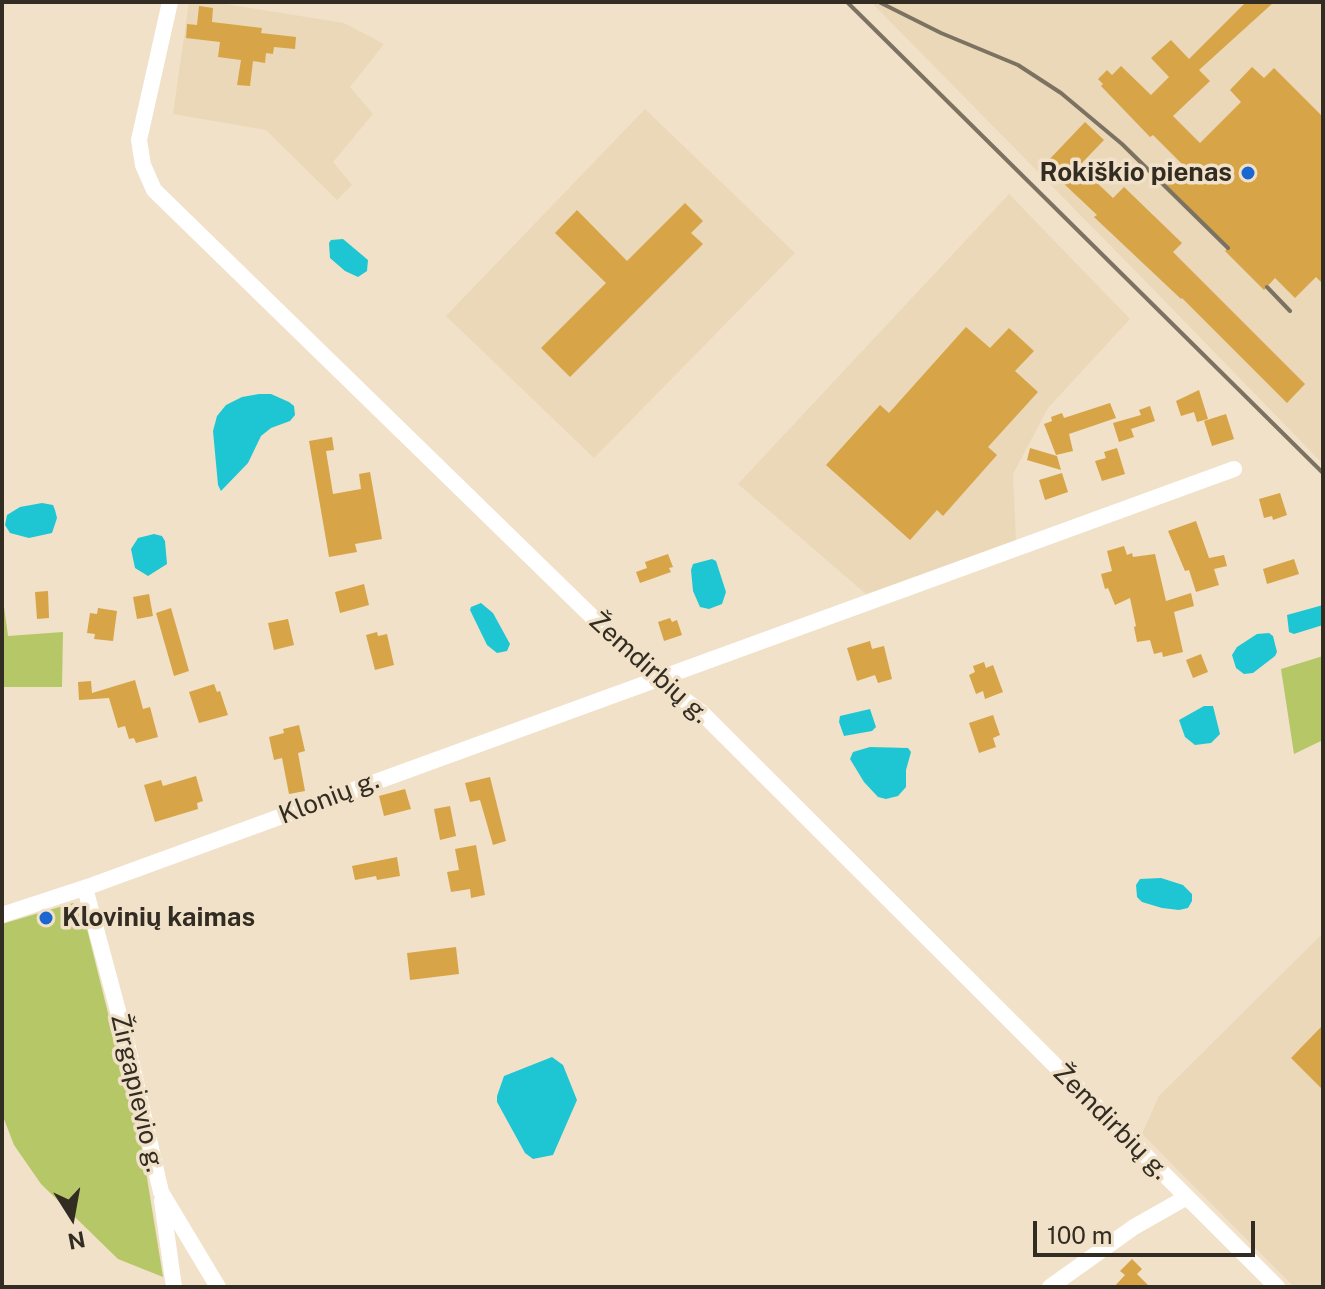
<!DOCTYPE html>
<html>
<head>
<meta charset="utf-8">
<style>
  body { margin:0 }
  #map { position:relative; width:1325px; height:1289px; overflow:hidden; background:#f1e1c8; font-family:"Public Sans",sans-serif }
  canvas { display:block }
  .frame { position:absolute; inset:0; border:4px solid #322c22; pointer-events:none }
  .north { position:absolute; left:32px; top:1177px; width:80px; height:80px; -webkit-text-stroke:6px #f1e1c8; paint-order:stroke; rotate:169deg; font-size:22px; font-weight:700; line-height:32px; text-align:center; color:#322c22 }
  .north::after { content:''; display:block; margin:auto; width:28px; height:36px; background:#322c22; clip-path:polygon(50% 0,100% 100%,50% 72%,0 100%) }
  .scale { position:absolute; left:1033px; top:1221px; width:222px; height:36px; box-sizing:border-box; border:4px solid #322c22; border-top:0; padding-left:10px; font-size:24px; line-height:28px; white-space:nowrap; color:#322c22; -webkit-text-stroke:6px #f1e1c8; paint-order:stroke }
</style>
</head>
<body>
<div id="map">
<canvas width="1325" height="1289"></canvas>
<div class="frame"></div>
<div class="north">N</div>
<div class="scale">100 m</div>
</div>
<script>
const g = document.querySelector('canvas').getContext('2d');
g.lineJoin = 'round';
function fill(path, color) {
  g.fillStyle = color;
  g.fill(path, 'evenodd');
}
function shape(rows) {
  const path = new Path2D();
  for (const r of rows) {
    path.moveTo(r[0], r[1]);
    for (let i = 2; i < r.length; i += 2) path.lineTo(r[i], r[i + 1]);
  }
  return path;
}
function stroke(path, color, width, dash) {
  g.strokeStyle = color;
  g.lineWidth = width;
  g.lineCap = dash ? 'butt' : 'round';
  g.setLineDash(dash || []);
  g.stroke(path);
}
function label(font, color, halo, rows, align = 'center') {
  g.font = font + ' "Public Sans",sans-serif';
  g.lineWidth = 7;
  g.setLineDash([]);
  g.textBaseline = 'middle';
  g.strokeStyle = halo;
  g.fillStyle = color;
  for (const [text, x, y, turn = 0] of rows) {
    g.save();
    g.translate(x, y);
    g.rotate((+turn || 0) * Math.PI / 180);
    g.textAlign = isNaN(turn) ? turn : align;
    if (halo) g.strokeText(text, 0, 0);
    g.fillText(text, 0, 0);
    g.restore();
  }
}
const built = shape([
  [189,2,213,2,344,23,384,44,350,87,373,114,333,162,352,185,337,200,266,130,173,114],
  [871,2,1323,2,1323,464,1155,291],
  [645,109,795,253,594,458,446,316],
  [1009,194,1130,319,1048,408,1013,474,1016,541,866,594,738,484],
  [1323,933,1323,1287,1294,1287,1142,1134,1159,1096]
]);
const green = shape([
  [2,592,8,636,63,632,62,687,2,687],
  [1323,656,1323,740,1294,754,1281,669],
  [73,903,84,917,143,1153,163,1277,118,1259,41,1184,14,1145,2,1114,2,924]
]);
const water = shape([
  [343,239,368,260,367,271,358,277,345,271,330,258,329,243,331,240],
  [259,394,271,394,289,402,294,406,295,415,290,421,271,428,261,436,248,463,221,491,218,485,213,431,217,416,226,405,242,397],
  [42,503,53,505,55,510,57,518,52,533,29,538,10,533,5,525,7,515,20,507],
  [154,534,162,536,165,541,167,564,148,576,135,568,131,549,138,538],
  [712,559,716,561,726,592,722,604,709,609,700,607,693,591,691,570,693,564],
  [481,603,493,613,510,644,507,651,497,653,487,645,470,610,471,607],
  [1323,605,1323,625,1294,634,1289,632,1287,615],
  [1269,633,1273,636,1277,652,1275,656,1253,673,1244,674,1236,668,1232,655,1237,647,1257,634],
  [1204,706,1213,706,1220,734,1211,743,1195,745,1185,737,1179,720],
  [870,709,876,727,872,731,844,736,839,722,840,716],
  [870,747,908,748,911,752,906,770,906,787,898,796,886,799,878,797,864,782,850,759,853,752],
  [1161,878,1183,885,1192,894,1192,901,1188,908,1179,910,1162,908,1142,902,1137,897,1136,885,1140,879],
  [552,1057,563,1065,577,1100,553,1155,533,1159,525,1153,497,1102,497,1096,504,1076]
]);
const building = shape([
  [1246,2,1274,2,1199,70,1210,81,1173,116,1200,143,1241,102,1230,90,1252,67,1264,78,1274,68,1323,117,1323,284,1316,277,1295,298,1275,278,1264,290,1225,251,1228,248,1163,183,1182,164,1153,135,1150,137,1101,86,1103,84,1098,79,1107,70,1112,75,1121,66,1151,95,1169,77,1151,58,1171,40,1189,59],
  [199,6,213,8,212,22,262,28,261,33,296,37,295,49,274,47,273,54,266,53,265,63,253,61,250,86,237,85,241,60,218,57,220,42,186,38,187,24,197,25],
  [1085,122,1104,140,1079,166,1113,198,1124,187,1182,243,1173,252,1305,384,1287,403,1182,298,1181,299,1094,217,1097,215,1044,165],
  [685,203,703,221,691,233,703,244,570,377,541,348,606,283,555,233,577,210,627,261],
  [966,327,990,348,1009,328,1034,351,1015,371,1038,392,988,447,997,455,943,516,937,510,910,540,826,465,880,405,889,413],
  [1199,390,1208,419,1197,422,1194,412,1181,416,1176,401],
  [1110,403,1116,418,1069,434,1073,451,1056,455,1044,424,1052,421,1051,417,1062,413,1064,418],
  [1150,406,1155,421,1131,429,1134,437,1119,442,1113,423,1141,415,1139,410],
  [1226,414,1234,439,1212,446,1204,421],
  [332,437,334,450,326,451,333,494,361,489,359,474,370,472,382,539,355,544,357,552,329,557,309,441],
  [1030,448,1057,456,1061,470,1027,460],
  [1117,448,1125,474,1102,481,1095,461,1106,458,1104,452],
  [1062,473,1068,492,1045,500,1039,480],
  [1280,493,1287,515,1273,520,1272,516,1264,518,1259,499],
  [1196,521,1209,558,1224,555,1227,566,1214,569,1219,585,1196,592,1189,570,1185,571,1168,531],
  [1124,546,1127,555,1132,553,1133,557,1155,554,1166,601,1191,593,1194,606,1174,612,1183,652,1163,657,1162,652,1154,654,1150,640,1137,642,1134,627,1136,626,1130,598,1115,605,1108,588,1105,589,1101,574,1112,571,1107,551],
  [668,554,673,567,669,568,671,572,640,583,636,572,647,568,645,562],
  [1294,559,1299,574,1267,584,1263,569],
  [364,584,369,605,340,613,335,592],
  [48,591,49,618,37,619,35,592],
  [149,594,153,616,137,619,133,597],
  [98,608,117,611,113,641,94,639,95,634,87,633,90,613,97,614],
  [171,608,189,671,174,676,156,613],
  [670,618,672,622,677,620,682,635,664,641,658,622],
  [288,619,294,645,274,650,268,623],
  [377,632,378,636,387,634,394,665,375,670,366,635],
  [870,641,872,649,884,646,892,679,878,683,875,675,857,681,847,648],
  [1201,654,1208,672,1193,678,1186,660],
  [984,662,986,668,993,665,1003,692,985,699,983,691,976,694,969,675,975,672,973,666],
  [135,680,143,709,150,707,158,737,136,743,134,738,129,739,125,726,118,728,109,698,79,700,78,682,91,681,92,693],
  [214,684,217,692,220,691,228,715,199,723,189,692],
  [993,715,1000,735,993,738,996,747,979,753,969,723],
  [299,725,305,751,298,753,305,791,289,794,282,758,274,760,269,737,284,733,283,729],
  [196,776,203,801,197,803,198,809,155,822,144,785,161,780,163,786],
  [490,777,506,841,493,845,480,800,470,802,465,783],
  [405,789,411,809,384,816,379,796],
  [450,806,456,836,440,840,434,809],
  [476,845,485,895,471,898,470,889,451,892,447,872,459,870,455,849],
  [397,857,400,876,377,880,376,876,355,880,352,866],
  [456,947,459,974,410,980,407,953],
  [1323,1025,1323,1090,1291,1058],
  [1132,1259,1142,1269,1137,1274,1150,1287,1114,1287,1125,1275,1120,1271]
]);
const minor = shape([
  [170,2,139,140,143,165,154,190,656,679,701,712,1277,1287],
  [85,888,128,1048,161,1192,218,1287],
  [2,915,93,885,1234,469],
  [162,1201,174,1287],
  [1050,1287,1134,1227,1187,1197]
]);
const rail = shape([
  [847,2,1323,473],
  [879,2,941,33,1018,65,1061,93,1122,144,1228,248],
  [1267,287,1290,311]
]);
const markers = [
  [1248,173,8,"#1b67d1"],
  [46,918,8,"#1b67d1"]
];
const poiNames = [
  ["Rokiškio pienas",1232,173],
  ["Klovinių kaimas",62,918,"left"]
];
const streetNames = [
  ["Žemdirbių g.",649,668,42],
  ["Klonių g.",329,798,-21],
  ["Žirgapievio g.",137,1093,77],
  ["Žemdirbių g.",1111,1122,45]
];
fill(built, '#ebd8b8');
fill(green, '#b6c768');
fill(water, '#1ec6d3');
fill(building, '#d7a447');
stroke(minor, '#fff', 16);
stroke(rail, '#7b7262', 4);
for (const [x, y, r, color] of markers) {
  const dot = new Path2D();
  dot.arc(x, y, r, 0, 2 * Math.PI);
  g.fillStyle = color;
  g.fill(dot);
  stroke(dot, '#f1e1c8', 3);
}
label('bold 26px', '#322c22', '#f1e1c8', poiNames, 'right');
label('26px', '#322c22', '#f1e1c8', streetNames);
</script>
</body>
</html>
